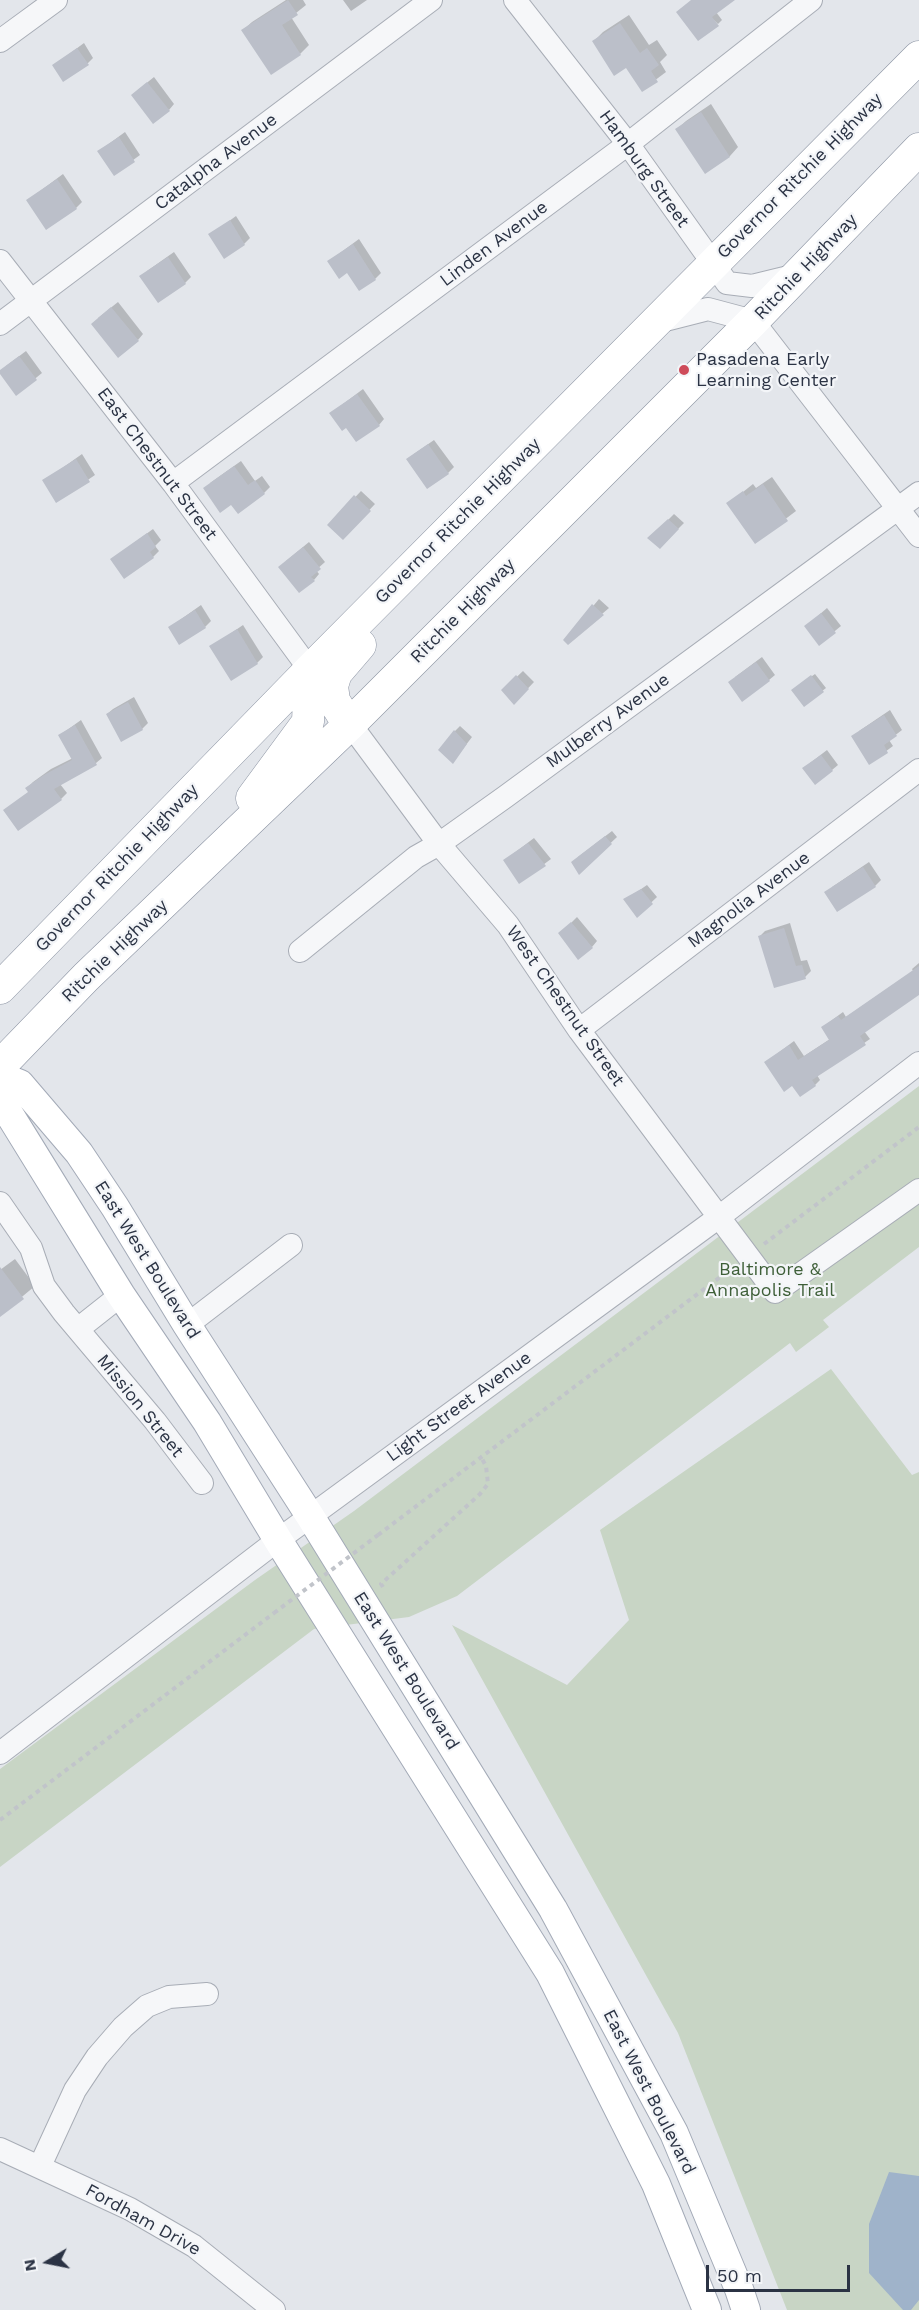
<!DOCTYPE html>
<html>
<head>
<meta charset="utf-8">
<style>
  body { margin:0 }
  #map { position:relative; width:919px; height:2310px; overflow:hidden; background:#e3e6eb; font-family:"Work Sans",sans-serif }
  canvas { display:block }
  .north { position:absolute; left:18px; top:2232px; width:60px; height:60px; -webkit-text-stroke:4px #f3f5f8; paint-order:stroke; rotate:260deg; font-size:16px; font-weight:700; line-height:24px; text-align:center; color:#2b3344 }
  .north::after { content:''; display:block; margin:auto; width:21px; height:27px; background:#2b3344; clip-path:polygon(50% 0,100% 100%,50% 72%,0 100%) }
  .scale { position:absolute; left:706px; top:2265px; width:144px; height:27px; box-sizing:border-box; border:3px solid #2b3344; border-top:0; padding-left:8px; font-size:18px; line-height:21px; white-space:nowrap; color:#2b3344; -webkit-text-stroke:4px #f3f5f8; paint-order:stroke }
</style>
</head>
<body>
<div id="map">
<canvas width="919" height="2310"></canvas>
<div class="north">N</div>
<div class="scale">50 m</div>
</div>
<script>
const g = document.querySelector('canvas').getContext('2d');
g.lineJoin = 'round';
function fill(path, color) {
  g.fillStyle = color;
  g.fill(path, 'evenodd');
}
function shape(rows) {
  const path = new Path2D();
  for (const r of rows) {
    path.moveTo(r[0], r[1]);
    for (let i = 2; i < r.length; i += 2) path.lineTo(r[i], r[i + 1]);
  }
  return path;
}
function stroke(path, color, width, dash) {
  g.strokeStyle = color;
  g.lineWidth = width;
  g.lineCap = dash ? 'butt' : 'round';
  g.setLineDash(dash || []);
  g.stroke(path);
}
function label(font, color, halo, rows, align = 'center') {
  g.font = font + ' "Work Sans",sans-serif';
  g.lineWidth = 4.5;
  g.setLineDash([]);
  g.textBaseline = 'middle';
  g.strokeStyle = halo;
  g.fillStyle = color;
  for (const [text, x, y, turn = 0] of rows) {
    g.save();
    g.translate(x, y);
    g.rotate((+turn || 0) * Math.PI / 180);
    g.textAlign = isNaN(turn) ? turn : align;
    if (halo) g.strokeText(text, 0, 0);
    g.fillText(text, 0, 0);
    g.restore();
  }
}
const green = shape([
  [919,1086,919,1247,823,1320,829,1327,796,1352,790,1343,457,1596,409,1617,314,1629,0,1867,0,1769,255,1580,354,1511],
  [831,1369,912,1475,919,1472,919,2310,787,2310,678,2033,452,1625,567,1685,629,1620,600,1530]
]);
const water = shape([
  [889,2172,919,2176,919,2300,911,2310,903,2310,869,2273,869,2224]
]);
const shadow = shape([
  [286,0,303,0,306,5,291,17,309,45,300,54,243,30,252,22],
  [343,0,367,0,351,11],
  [692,0,732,0,716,12,722,20,718,24],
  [629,15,649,45,657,40,667,55,660,62,666,72,642,90,627,66,594,41,603,32],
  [84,43,93,58,88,63,53,66],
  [154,77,174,104,169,110,138,90],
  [711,104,738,147,730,156,705,172,677,129,686,121],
  [125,132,140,155,114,174,99,151],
  [63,174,82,202,76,208,28,200],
  [236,216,250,238,244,244,210,235],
  [359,239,381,273,375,279,348,271,329,261],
  [174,252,191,277,185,283,147,271],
  [118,302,143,334,138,340,98,318],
  [26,351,42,373,16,394,6,366],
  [363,389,384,419,379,425,346,426,331,413],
  [434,440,454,467,448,473,414,454],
  [82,454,95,475,57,501,44,481],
  [241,461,255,481,262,476,270,487,264,493,210,483],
  [772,477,796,511,755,542,728,504,753,484,756,488],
  [361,491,375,504,343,538,329,525],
  [674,514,684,523,660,547,650,538],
  [153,529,161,540,155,546,159,551,153,557,112,559],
  [309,542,325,562,316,570,319,574,314,580,286,561],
  [599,599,609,608,568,643,565,640],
  [201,605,211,621,205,627,170,627],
  [827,608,841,626,819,644,812,621],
  [243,625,263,657,257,663,211,647],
  [762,657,775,675,769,680,735,677],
  [523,671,534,682,514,703,503,690],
  [815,674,826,688,804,705,795,688],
  [134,697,148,723,142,729,122,740,107,714,113,709],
  [890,710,902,730,889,740,893,746,870,763,859,731],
  [81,720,102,758,96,763,60,784,67,793,61,799,29,791,27,788,33,782,51,769,73,758,60,735],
  [460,726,472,737,453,762,455,731],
  [827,750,838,765,832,770,810,763],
  [612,831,617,837,579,873,578,857],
  [534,838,551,859,520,882,505,860],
  [869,862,881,880,875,886,832,887],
  [647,885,657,897,637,916,625,900],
  [577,917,597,941,592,947,560,934],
  [790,923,801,961,807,960,811,971,805,977,760,936,765,931],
  [919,963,919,994,864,1031,870,1039,817,1075,820,1080,815,1085,793,1084,766,1062,794,1041,804,1056,830,1039,823,1027,828,1023,843,1012,846,1017,913,971,912,969],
  [15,1259,35,1286,0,1315,0,1270]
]);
const building = shape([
  [288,0,298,15,282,25,301,55,271,75,241,30],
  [691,0,735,0,712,17,719,26,698,41,676,12],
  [620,23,640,53,647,48,659,65,651,71,658,82,642,92,626,68,614,76,592,41],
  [77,48,89,65,63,82,52,65],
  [147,82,170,111,153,124,131,95],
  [701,112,730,157,705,174,675,129],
  [119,137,135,162,114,176,97,151],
  [57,179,77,209,46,230,26,200],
  [230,220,245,245,224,259,208,234],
  [353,244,376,280,359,291,347,273,339,279,327,261],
  [168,257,186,284,158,303,139,276],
  [111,307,139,341,118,358,91,324],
  [19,356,37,380,16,396,0,374,0,370],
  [357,394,380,426,356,442,346,428,342,431,329,413],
  [428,444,449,474,427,489,406,459],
  [76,459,90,482,56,503,42,480],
  [234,466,248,485,255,480,265,494,238,514,231,505,220,513,203,488],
  [763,484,788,521,755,544,726,503,743,491,746,496],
  [354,495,371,511,343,540,327,525],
  [668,519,679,529,660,549,647,538],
  [147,533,156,547,150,552,154,558,124,579,110,559],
  [303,547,321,569,311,577,315,581,299,593,278,567],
  [592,604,604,615,568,645,563,640],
  [195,610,206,628,179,645,168,627],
  [821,613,836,633,819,646,804,626],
  [237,629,258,664,231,681,209,646],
  [756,662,770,681,742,702,728,682],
  [516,675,529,689,514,705,501,690],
  [811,675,824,692,804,707,791,690],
  [128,702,143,730,121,742,106,714],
  [884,715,897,736,884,745,888,753,869,765,851,736],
  [75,725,97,765,54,789,62,800,18,831,3,810,28,792,25,788,44,775,72,760,58,735],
  [454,730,467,744,453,764,438,750],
  [821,755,833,771,815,785,802,768],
  [605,836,612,844,579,875,571,862],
  [528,843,546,866,519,884,503,860],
  [863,867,876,887,837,912,824,892],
  [641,889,653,904,637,918,623,899],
  [571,922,593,948,578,960,558,933],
  [784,928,796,966,802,965,806,979,774,988,758,936],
  [919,966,919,995,860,1036,866,1045,812,1080,816,1086,800,1097,792,1086,784,1092,764,1062,789,1045,798,1060,829,1040,821,1027,838,1016,841,1020],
  [0,1267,24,1299,0,1317]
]);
const path = shape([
  [764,1244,919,1127],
  [378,1535,732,1268],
  [383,1587,381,1584,480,1494,488,1484,486,1466,481,1457],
  [0,1820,274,1613]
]);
const minor = shape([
  [515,0,628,144,727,283,752,286,797,275],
  [0,41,56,0],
  [0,261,173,483,310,670],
  [657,322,708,309,753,321,919,536],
  [0,324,431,0],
  [173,483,628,144,811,0],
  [349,725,359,736,439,844,508,925,579,1030,775,1292,919,1190],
  [300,951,416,857,439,844,505,797,919,493],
  [579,1030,919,770],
  [0,1203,31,1248,44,1286,64,1313,155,1421,202,1483],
  [187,1325,291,1245],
  [78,1329,121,1295],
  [0,1753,278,1540,719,1217,919,1063],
  [0,2149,130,2209,194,2246,274,2310],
  [40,2166,75,2090,97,2057,123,2027,147,2006,169,1997,207,1994]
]);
const major = shape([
  [0,1076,20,1084,79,1153,115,1207,187,1325,310,1516,553,1909,674,2133,739,2289,746,2310],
  [0,1099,121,1295,207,1422,278,1540,550,1973,656,2184,707,2310]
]);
const highway = shape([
  [349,725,334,701,332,686,336,673,360,645],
  [252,798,308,722,310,670],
  [0,988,310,670,919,57],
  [0,1066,86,977,349,725,753,321,919,149]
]);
const pathBridge = shape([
  [274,1613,378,1535]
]);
const markers = [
  [684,370,6,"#ce4b5a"]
];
const streetNames = [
  ["Catalpha Avenue",216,162,-37],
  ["Hamburg Street",644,169,54],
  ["Governor Ritchie Highway",800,176,-45],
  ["Linden Avenue",494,244,-37],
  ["Ritchie Highway",806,267,-46],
  ["East Chestnut Street",157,464,53],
  ["Governor Ritchie Highway",458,521,-45],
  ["Ritchie Highway",463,611,-45],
  ["Mulberry Avenue",608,721,-36],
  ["Governor Ritchie Highway",117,868,-46],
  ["Magnolia Avenue",749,900,-37],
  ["Ritchie Highway",115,951,-44],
  ["West Chestnut Street",565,1006,55],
  ["East West Boulevard",147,1260,58],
  ["Mission Street",140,1406,51],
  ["Light Street Avenue",459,1407,-36],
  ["East West Boulevard",406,1671,58],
  ["East West Boulevard",649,2092,63],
  ["Fordham Drive",143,2220,29]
];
const poiNames = [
  ["Pasadena Early",696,360],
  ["Learning Center",696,381]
];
const parkNames = [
  ["Baltimore &",770,1270],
  ["Annapolis Trail",770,1291]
];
fill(green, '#c8d5c5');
fill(water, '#9fb3ca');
fill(shadow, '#0003');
fill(building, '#bbbfc9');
stroke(minor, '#a8adb6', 24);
stroke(major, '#a3aab7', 30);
stroke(highway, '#8b93a2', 33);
stroke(path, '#c1c4ca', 4, [4.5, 4.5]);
stroke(minor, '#f6f7f9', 22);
stroke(major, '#fff', 28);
stroke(highway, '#fff', 32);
stroke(pathBridge, '#c1c4ca', 4, [4.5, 4.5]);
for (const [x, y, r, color] of markers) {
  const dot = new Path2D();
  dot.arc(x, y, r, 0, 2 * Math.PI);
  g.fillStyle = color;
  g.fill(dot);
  stroke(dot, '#f3f5f8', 2);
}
label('18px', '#2b3344', '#f3f5f8', streetNames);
label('18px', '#2b3344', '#f3f5f8', poiNames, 'left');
label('18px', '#3e5f38', '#f3f5f8', parkNames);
</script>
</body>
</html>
